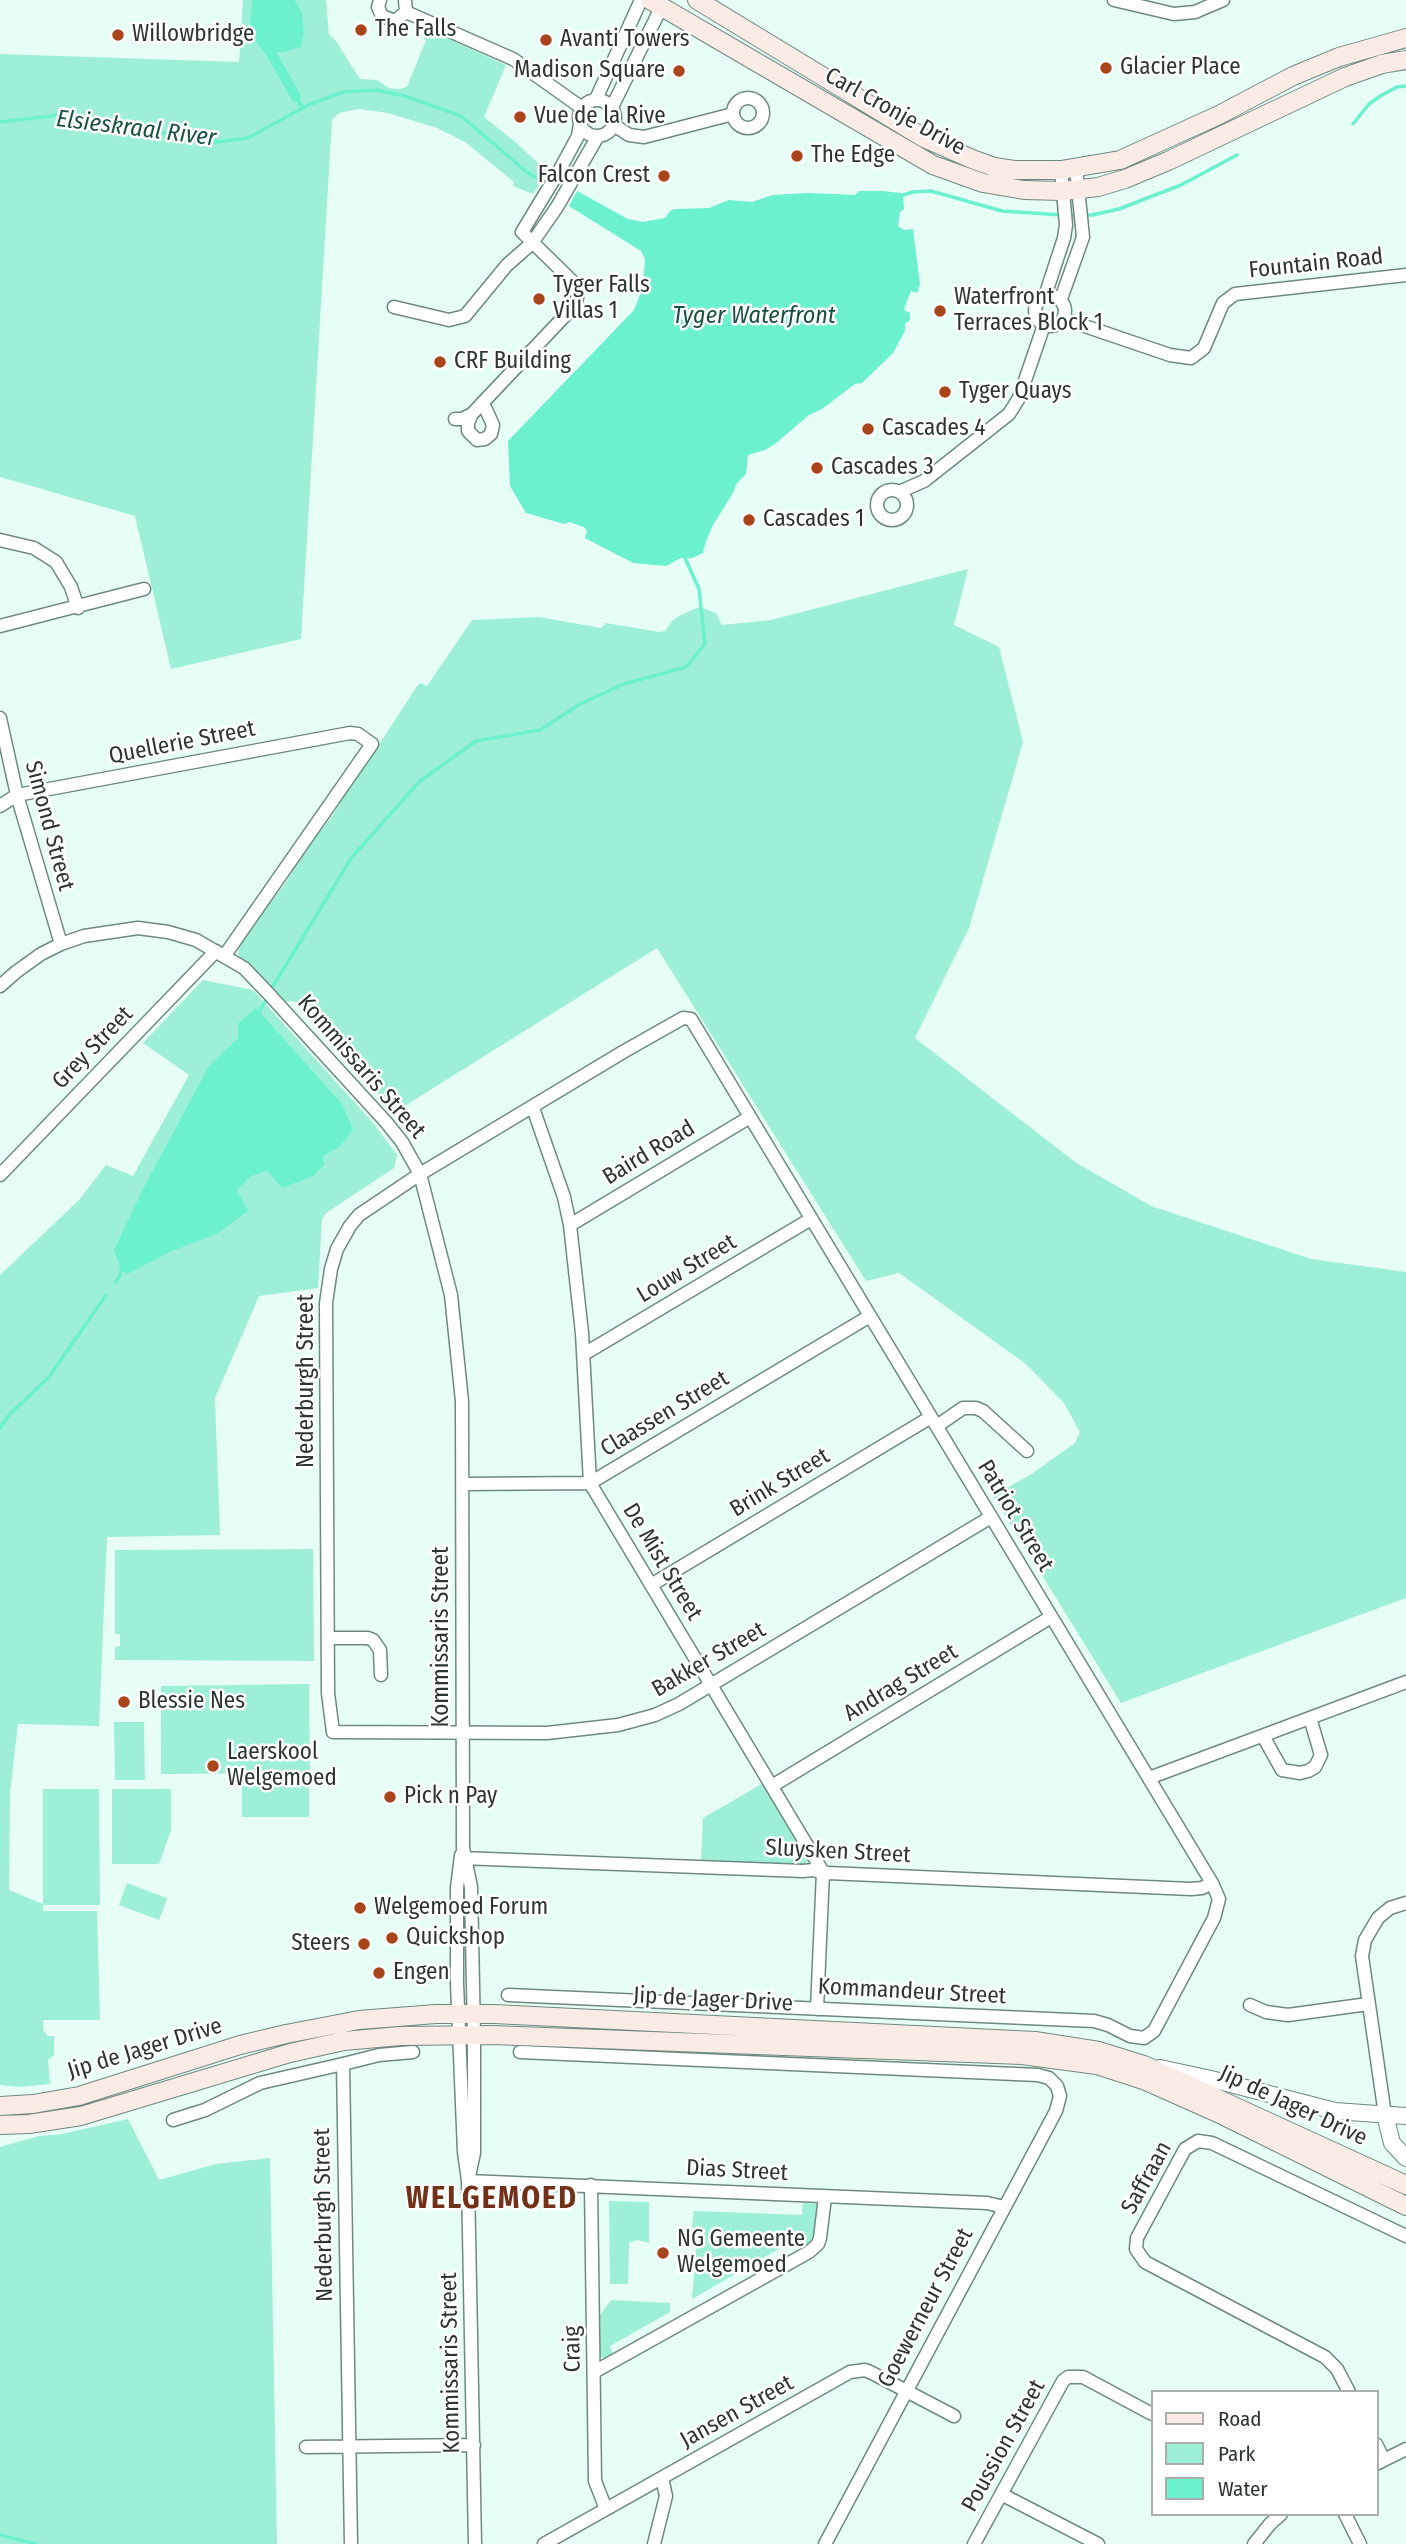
<!DOCTYPE html>
<html>
<head>
<meta charset="utf-8">
<style>
  body { margin:0 }
  #map { position:relative; width:1406px; height:2544px; overflow:hidden; background:#e7fef6; font-family:"Fira Sans Condensed",sans-serif }
  canvas { display:block }
  .legend { position:absolute; left:1151px; top:2390px; width:228px; height:126px; box-sizing:border-box; background:#fff; border:2px solid #aaafad; margin:0; padding:9px 12px; list-style:none; font-size:21px; color:#2b3633 }
  .legend li { display:flex; align-items:center; gap:14px; height:35px }
  .legend b { width:35px; border:2px solid #aaafad }
</style>
</head>
<body>
<div id="map">
<canvas width="1406" height="2544"></canvas>
<ul class="legend">
<li><b style="height:9px;background:#fbebe5"></b>Road</li>
<li><b style="height:19px;background:#9eefd7"></b>Park</li>
<li><b style="height:19px;background:#6cf1ce"></b>Water</li>
</ul>
</div>
<script>
const g = document.querySelector('canvas').getContext('2d');
g.lineJoin = 'round';
function fill(path, color) {
  g.fillStyle = color;
  g.fill(path, 'evenodd');
}
function shape(rows) {
  const path = new Path2D();
  for (const r of rows) {
    if (r.length === 3) {
      path.moveTo(r[0] + r[2], r[1]);
      path.arc(r[0], r[1], r[2], 0, 2 * Math.PI);
      continue;
    }
    path.moveTo(r[0], r[1]);
    for (let i = 2; i < r.length; i += 2) path.lineTo(r[i], r[i + 1]);
  }
  return path;
}
function stroke(path, color, width, dash) {
  g.strokeStyle = color;
  g.lineWidth = width;
  g.lineCap = dash ? 'butt' : 'round';
  g.setLineDash(dash || []);
  g.stroke(path);
}
function label(font, color, halo, rows, align = 'center') {
  g.font = font + ' "Fira Sans Condensed",sans-serif';
  g.lineWidth = 5;
  g.setLineDash([]);
  g.textBaseline = 'middle';
  g.strokeStyle = halo;
  g.fillStyle = color;
  for (const [text, x, y, turn = 0] of rows) {
    g.save();
    g.translate(x, y);
    g.rotate((+turn || 0) * Math.PI / 180);
    g.textAlign = isNaN(turn) ? turn : align;
    if (halo) g.strokeText(text, 0, 0);
    g.fillText(text, 0, 0);
    g.restore();
  }
}
const green = shape([
  [243,0,252,0,250,19,253,38,265,54,283,52,297,3,295,0,326,0,329,34,336,41,360,79,377,80,389,88,399,89,407,87,426,40,423,38,431,31,506,65,484,117,514,141,548,172,533,194,513,186,514,182,465,142,437,128,388,113,359,109,339,113,332,120,301,639,171,669,135,516,0,477,0,54,239,62],
  [968,569,954,625,999,647,1023,742,969,928,915,1038,1075,1162,1151,1206,1311,1259,1406,1272,1406,1598,1121,1703,993,1496,1033,1473,1075,1443,1080,1432,1064,1403,1026,1364,899,1273,866,1281,657,948,395,1112,294,1001,283,1002,263,977,242,962,238,954,239,945,249,930,284,885,307,848,333,815,356,775,377,748,417,686,421,683,427,686,472,620,539,617,601,628,606,623,659,632,665,631,672,621,679,616,699,607,716,613,722,625,771,620],
  [203,980,253,990,374,1124,397,1155,394,1168,326,1213,322,1219,318,1288,259,1296,215,1398,220,1535,107,1537,99,1726,18,1724,10,1792,9,1890,43,1904,43,1789,99,1789,100,1905,43,1905,43,1911,97,1911,100,2020,43,2020,43,2030,48,2036,54,2036,54,2055,48,2060,50,2084,20,2087,0,2085,0,1275,79,1200,106,1165,133,1176,189,1075,143,1043],
  [313,1549,314,1661,115,1660,115,1647,120,1646,120,1634,115,1634,115,1550],
  [309,1684,310,1773,161,1774,161,1686],
  [114,1722,144,1722,145,1780,115,1780],
  [765,1782,808,1856,807,1862,802,1866,701,1862,703,1818],
  [242,1786,309,1786,309,1817,242,1817],
  [112,1789,171,1789,171,1830,159,1864,112,1864],
  [127,1883,167,1898,159,1920,119,1905],
  [128,2119,159,2180,216,2164,270,2158,277,2544,0,2544,0,2147,39,2136,62,2134],
  [609,2201,649,2202,649,2243,637,2240,629,2243,628,2284,610,2284],
  [803,2203,818,2204,816,2234,811,2242,800,2249,794,2240,692,2299,697,2237,692,2227,694,2211,802,2215],
  [611,2300,670,2303,670,2312,610,2346,613,2354,606,2359,600,2356,600,2315]
]);
const water = shape([
  [252,0,295,0,302,13,304,32,301,47,283,52,265,54,253,38,250,19],
  [577,191,628,219,643,222,665,218,670,211,675,209,709,208,729,200,752,202,773,195,809,193,855,195,859,191,882,191,901,193,903,195,904,209,900,212,898,226,904,230,913,229,920,284,917,293,911,291,906,303,904,310,910,313,910,320,905,324,905,331,893,353,862,383,855,384,822,409,809,415,775,444,765,450,748,455,746,474,737,483,733,493,713,525,706,541,703,553,692,558,681,558,666,566,633,563,585,538,587,531,584,527,569,522,564,524,526,513,510,486,508,441,634,310,643,287,645,259,641,251,569,206],
  [256,1008,342,1104,353,1130,340,1146,322,1157,325,1164,313,1176,282,1188,267,1170,250,1177,237,1190,248,1211,216,1234,172,1251,127,1274,121,1269,114,1250,142,1191,209,1066,238,1038,238,1024]
]);
const stream = shape([
  [296,97,302,107],
  [0,122,59,115,218,142,248,138,308,105,343,92,376,90,405,96,461,116,528,173,547,184],
  [1353,124,1369,104,1382,95,1397,87,1406,86],
  [903,195,913,192,931,191,1002,211,1062,215],
  [1070,215,1092,215,1119,209,1181,185,1237,155],
  [270,991,352,857,420,781,476,741,540,730,580,704,624,684,686,667,705,644,699,589,685,558],
  [259,1012,267,998],
  [115,1282,120,1276,121,1269],
  [0,1428,9,1415,49,1377,106,1295],
  [0,2535,36,2544]
]);
const canal = shape([
  [271,53,296,97]
]);
const minor = shape([
  [380,0,378,7,382,16,395,21,406,12,405,0],
  [1114,0,1174,14,1195,12,1223,0],
  [406,12,513,59,582,108],
  [748,113,15],
  [596,99,641,0],
  [597,118,18],
  [612,107,662,6],
  [614,125,629,135,644,137,733,114],
  [1050,311,15],
  [1045,296,1064,238,1066,225,1061,170],
  [1061,299,1083,237,1076,168],
  [394,307,449,320,465,316,507,265,532,243,557,207,598,136],
  [1064,319,1170,355,1191,358,1204,348,1223,303,1235,294,1406,275],
  [472,414,468,423,468,431,477,440,485,439,491,434,493,425,483,403],
  [455,419,462,419,472,414,575,305,578,294,572,281,522,232,559,171,578,136,580,124],
  [892,505,15],
  [899,492,924,481,1009,414,1019,398,1044,325],
  [0,540,34,548,56,562,71,587,78,608],
  [0,626,144,589],
  [0,718,17,795,61,944],
  [0,806,17,795,350,733,358,734,372,744,225,955],
  [0,986,16,972,41,954,61,944,84,936,138,928,168,932,196,940,244,968,267,992,386,1122,402,1142,420,1174,451,1295,462,1401,463,1848,471,1887,474,2035,474,2153,468,2181],
  [533,1108,564,1197,570,1225,582,1333,590,1483,823,1872,817,2009],
  [0,1175,216,951],
  [570,1225,750,1117],
  [584,1354,811,1219],
  [937,1426,963,1408,976,1408,983,1411,1027,1451],
  [463,1484,590,1483,870,1316],
  [651,1585,931,1417],
  [328,1638,368,1638,373,1640,380,1650,381,1675],
  [1263,1736,1282,1770,1300,1773,1308,1771,1315,1767,1321,1755,1310,1718],
  [1149,1778,1406,1682],
  [772,1786,1051,1617],
  [461,1855,457,1888,457,1983,464,2152,468,2181,475,2544],
  [461,1858,803,1871,813,1870,828,1873,1191,1889,1202,1888,1212,1883],
  [508,1995,1094,2021,1108,2025,1130,2036,1144,2038,1154,2031,1214,1918,1219,1899,1212,1883,691,1019,683,1018,623,1052,420,1174,359,1215,350,1226,337,1249,331,1269,326,1303,328,1693,333,1732,547,1733,618,1725,655,1715,679,1704,991,1517],
  [1250,2005,1266,2012,1288,2015,1368,2004],
  [520,2052,1038,2075,1049,2078,1057,2086,1060,2096,1056,2111,825,2544],
  [343,2064,379,2055,413,2052],
  [1385,2115,1362,1956,1365,1940,1378,1918,1390,1908,1406,1903],
  [173,2120,205,2110,260,2083,343,2064,351,2544],
  [468,2181,987,2203,1004,2207],
  [591,2185,595,2481,606,2509],
  [594,2372,809,2252,818,2244,820,2238,825,2197],
  [1349,2392,1337,2369,1325,2357,1145,2262,1136,2249,1137,2238,1185,2149,1198,2141,1212,2143,1406,2236],
  [1376,2444,1384,2460],
  [306,2447,474,2445],
  [1376,2464,1406,2449],
  [1001,2494,1098,2544],
  [1345,2514,1360,2544],
  [544,2544,850,2372,865,2370,872,2373,954,2416],
  [654,2544,666,2496,662,2478],
  [974,2544,1063,2381,1068,2377,1083,2377,1152,2414],
  [1254,2544,1270,2524,1281,2514]
]);
const tertiary = shape([
  [1160,2068,1211,2079,1335,2111,1406,2116],
  [1385,2115,1392,2143,1406,2158]
]);
const secondary = shape([
  [650,0,933,165,983,183,1024,190,1063,191,1098,187,1125,179,1168,161,1345,77,1382,64,1406,60],
  [697,0,924,138,972,159,994,167,1014,170,1061,170,1120,160,1219,115,1293,76,1339,57,1406,38],
  [0,2106,33,2104,79,2096,240,2045,286,2034,359,2020,436,2014,494,2014,1035,2041,1099,2051,1144,2065,1406,2185],
  [0,2125,29,2124,81,2116,290,2053,344,2041,400,2036,492,2035,1022,2055,1097,2065,1146,2081,1218,2113,1406,2206]
]);
const markers = [
  [361,30,7,"#aa441b"],
  [118,35,7,"#aa441b"],
  [546,40,7,"#aa441b"],
  [1106,68,7,"#aa441b"],
  [679,71,7,"#aa441b"],
  [520,117,7,"#aa441b"],
  [797,156,7,"#aa441b"],
  [664,176,7,"#aa441b"],
  [539,299,7,"#aa441b"],
  [940,311,7,"#aa441b"],
  [440,362,7,"#aa441b"],
  [945,392,7,"#aa441b"],
  [868,429,7,"#aa441b"],
  [817,468,7,"#aa441b"],
  [749,520,7,"#aa441b"],
  [124,1702,7,"#aa441b"],
  [213,1766,7,"#aa441b"],
  [390,1797,7,"#aa441b"],
  [360,1908,7,"#aa441b"],
  [392,1938,7,"#aa441b"],
  [364,1944,7,"#aa441b"],
  [379,1973,7,"#aa441b"],
  [663,2253,7,"#aa441b"]
];
const poiNames = [
  ["The Falls",375,30],
  ["Willowbridge",132,35],
  ["Avanti Towers",560,40],
  ["Glacier Place",1120,68],
  ["Madison Square",665,71,"right"],
  ["Vue de la Rive",534,117],
  ["The Edge",811,156],
  ["Falcon Crest",650,176,"right"],
  ["Tyger Falls",553,286],
  ["Villas 1",553,312],
  ["Waterfront",954,298],
  ["Terraces Block 1",954,324],
  ["CRF Building",454,362],
  ["Tyger Quays",959,392],
  ["Cascades 4",882,429],
  ["Cascades 3",831,468],
  ["Cascades 1",763,520],
  ["Blessie Nes",138,1702],
  ["Laerskool",227,1753],
  ["Welgemoed",227,1779],
  ["Pick n Pay",404,1797],
  ["Welgemoed Forum",374,1908],
  ["Quickshop",406,1938],
  ["Steers",350,1944,"right"],
  ["Engen",393,1973],
  ["NG Gemeente",677,2240],
  ["Welgemoed",677,2266]
];
const streetNames = [
  ["Carl Cronje Drive",895,112,29],
  ["Fountain Road",1316,264,-6],
  ["Quellerie Street",182,743,-11],
  ["Simond Street",49,826,75],
  ["Grey Street",93,1048,-46],
  ["Kommissaris Street",361,1067,49],
  ["Baird Road",649,1153,-31],
  ["Louw Street",687,1269,-31],
  ["Nederburgh Street",307,1381,-90],
  ["Claassen Street",665,1414,-31],
  ["Brink Street",780,1483,-31],
  ["Patriot Street",1015,1516,59],
  ["De Mist Street",662,1562,59],
  ["Kommissaris Street",442,1637,-90],
  ["Bakker Street",709,1660,-30],
  ["Andrag Street",901,1683,-31],
  ["Sluysken Street",838,1852,3],
  ["Kommandeur Street",912,1992,3],
  ["Jip de Jager Drive",713,2000,3],
  ["Jip de Jager Drive",145,2049,-17],
  ["Jip de Jager Drive",1293,2106,25],
  ["Dias Street",737,2171,3],
  ["Saffraan",1147,2178,-61],
  ["Nederburgh Street",324,2215,-91],
  ["Goewerneur Street",926,2308,-62],
  ["Craig",573,2349,-91],
  ["Kommissaris Street",451,2363,-91],
  ["Jansen Street",737,2412,-29],
  ["Poussion Street",1004,2446,-61]
];
const waterNames = [
  ["Elsieskraal River",136,129,7],
  ["Tyger Waterfront",754,316]
];
const districtNames = [
  ["WELGEMOED",492,2200]
];
fill(green, '#9eefd7');
fill(water, '#6cf1ce');
stroke(stream, '#6cf1ce', 3.5);
stroke(canal, '#6cf1ce', 10);
stroke(minor, '#6e8980', 15);
stroke(tertiary, '#6e8980', 18);
stroke(secondary, '#6e8980', 20);
stroke(minor, '#fff', 12);
stroke(tertiary, '#fff', 16);
stroke(secondary, '#fbebe5', 18);
for (const [x, y, r, color] of markers) {
  const dot = new Path2D();
  dot.arc(x, y, r, 0, 2 * Math.PI);
  g.fillStyle = color;
  g.fill(dot);
  stroke(dot, '#fff', 2.5);
}
label('23px', '#2b3633', '#fff', poiNames, 'left');
label('23px', '#2b3633', '#fff', streetNames);
label('italic 24px', '#195144', '#fff', waterNames);
g.letterSpacing = '2px';
label('bold 30px', '#713017', '#fff', districtNames);
g.letterSpacing = '0px';
</script>
</body>
</html>
